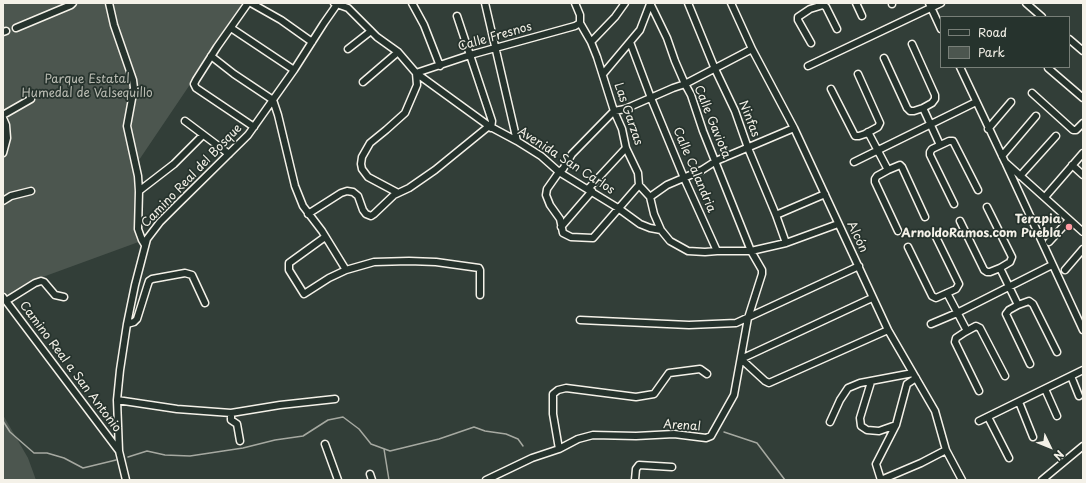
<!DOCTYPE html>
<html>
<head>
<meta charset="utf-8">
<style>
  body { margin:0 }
  #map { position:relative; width:1086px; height:483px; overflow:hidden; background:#323e38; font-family:"Playpen Sans",sans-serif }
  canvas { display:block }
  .frame { position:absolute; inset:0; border:4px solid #f4f1e8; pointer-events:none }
  .legend { position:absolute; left:940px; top:16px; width:130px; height:52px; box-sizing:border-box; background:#26332d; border:1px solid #787f78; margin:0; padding:5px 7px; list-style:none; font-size:12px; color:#f4f1e8 }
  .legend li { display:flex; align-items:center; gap:8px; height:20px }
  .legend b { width:20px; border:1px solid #787f78 }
  .north { position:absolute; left:1030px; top:427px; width:40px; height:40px; -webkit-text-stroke:3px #26332d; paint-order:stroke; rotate:133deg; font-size:11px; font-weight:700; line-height:16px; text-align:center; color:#f4f1e8 }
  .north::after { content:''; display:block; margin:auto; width:14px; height:18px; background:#f4f1e8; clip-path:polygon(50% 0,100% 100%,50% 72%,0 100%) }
</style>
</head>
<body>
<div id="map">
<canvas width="1086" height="483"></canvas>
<div class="frame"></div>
<ul class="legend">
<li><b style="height:5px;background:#26332d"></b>Road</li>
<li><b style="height:11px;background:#4c564f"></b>Park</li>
</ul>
<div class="north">N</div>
</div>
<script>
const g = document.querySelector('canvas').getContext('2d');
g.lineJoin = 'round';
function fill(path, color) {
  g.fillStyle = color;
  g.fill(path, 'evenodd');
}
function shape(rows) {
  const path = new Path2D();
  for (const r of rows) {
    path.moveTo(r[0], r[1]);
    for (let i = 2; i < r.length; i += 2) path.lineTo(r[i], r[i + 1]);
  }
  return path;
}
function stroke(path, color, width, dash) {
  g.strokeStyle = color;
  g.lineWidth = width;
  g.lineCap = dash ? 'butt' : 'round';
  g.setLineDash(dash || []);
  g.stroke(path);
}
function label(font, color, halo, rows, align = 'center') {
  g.font = font + ' "Playpen Sans",sans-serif';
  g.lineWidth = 3.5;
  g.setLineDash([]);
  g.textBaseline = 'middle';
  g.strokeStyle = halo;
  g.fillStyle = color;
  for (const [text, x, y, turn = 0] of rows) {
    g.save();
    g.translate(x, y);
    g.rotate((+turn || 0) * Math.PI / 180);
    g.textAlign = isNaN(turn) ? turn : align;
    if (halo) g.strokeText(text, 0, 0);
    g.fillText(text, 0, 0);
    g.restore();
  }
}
const green = shape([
  [3,3,245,3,137,163,144,240,40,278,3,303],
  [3,415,28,458,36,480,3,480]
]);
const stream = shape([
  [3,421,10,432,34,453,47,453,64,458,83,468,116,460],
  [724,432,757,443,785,480],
  [384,449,389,480],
  [128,457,147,451,165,455,190,456,243,448,275,440,303,436,328,420,343,417,359,429,371,444,390,451,439,439,474,427,485,431,506,434,518,439,523,446]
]);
const minor = shape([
  [109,3,114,25,133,80,134,88,127,126,138,176,139,191,138,229,142,240,145,245],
  [248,3,217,47,196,80,194,84,196,88,254,127],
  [251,3,281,20,312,42],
  [334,3,348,8,377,37,398,52,416,73,489,126,517,141,541,156,559,172,618,208,640,224,650,228,661,230,670,241,688,251,705,252,717,251,751,251,786,243,838,224],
  [412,3,424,25,440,66],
  [485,3,517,141],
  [575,3,580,15,580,23,591,42,597,57,614,111,622,129,626,148,638,173,639,185,650,197,654,214,661,230],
  [688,3,715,69,735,111,748,148,776,215,786,243],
  [731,3,752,49,794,128,888,330,935,411,946,450,962,480],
  [856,3,862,16],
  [892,3,892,4],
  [929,3,941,29],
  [1026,3,1042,17],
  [457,16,492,121,491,128],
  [16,28,71,5,73,3],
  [231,28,294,70],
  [3,32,6,31],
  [1069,39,1083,51],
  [591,42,615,17,625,3],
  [630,42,651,98,684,178,717,251],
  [811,43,798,20,798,17,810,9,823,5,826,7,837,29],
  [348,49,371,31],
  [211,56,234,74,273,100,278,115,295,186,303,206,322,231,346,270],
  [884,58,907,108,910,111,914,111,923,108,932,103,935,99,935,95,912,44],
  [808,66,941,3],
  [960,67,1005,162,1083,232],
  [1048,68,1083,98],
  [603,74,640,30,650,4],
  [363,82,398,52],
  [831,89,855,136,859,136,865,134,878,127,880,123,858,74],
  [1032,93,1073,130,1076,130,1083,123],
  [923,108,940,145],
  [3,115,31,99],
  [3,118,6,125,7,138,3,153],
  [185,121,229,154],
  [988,129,1011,102],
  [868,132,888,170],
  [1002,156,1036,116],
  [854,162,976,102],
  [1006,164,1083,330],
  [1072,165,1083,175],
  [1020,176,1056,136],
  [639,185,593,238,571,237,563,233,560,219,550,205,546,195,547,189,559,172,563,169,572,154,614,111,625,109,673,88,685,84,752,49],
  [588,189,626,148],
  [139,191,174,164,203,135],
  [398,193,368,177,362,169,361,164,362,157,370,143,386,130,405,113,417,85,416,73,470,55,575,26,580,23],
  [650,197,667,185,702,170,716,161,794,128],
  [1045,197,1083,153],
  [3,201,11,196,31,191],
  [954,204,930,155,930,152,932,149,949,141,953,141,978,190],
  [308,214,341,193,347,191,353,192,358,196,363,210,366,214,371,216,374,214,394,195,409,188,435,170,489,126],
  [776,215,825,194],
  [960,221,984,270,987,272,990,272,1000,268,1010,262,1012,257,987,207],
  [561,227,592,191],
  [898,231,875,182,875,179,877,176,888,170,900,165,902,167,925,217],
  [325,237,289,263,289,270,304,294,329,278,346,270,374,262,409,261,436,262,479,268,480,270,480,295],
  [1049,242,1069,220],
  [908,247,932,296,936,298,956,289,959,284,936,237],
  [1000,268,1018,305],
  [1065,270,1083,249],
  [947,293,967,331],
  [3,297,119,451],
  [872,298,741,359,765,381,769,383,888,330],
  [6,301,35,283,41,281,44,282,55,295,64,297],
  [580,320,689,325,736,323,859,266],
  [127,324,134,322,137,319,147,287,149,281,152,279,185,273,192,275,205,303],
  [931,324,957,313,1052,265],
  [1030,364,1006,314,1009,310,1018,305,1029,301,1033,304,1057,352],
  [1071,376,1079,396],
  [871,382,860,418,861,426,867,430,879,431,896,425],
  [1045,389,1057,416],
  [979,391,955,342,956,338,965,332,976,326,980,328,1005,376],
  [117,400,177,409,231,413,280,405,335,399],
  [1019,402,1033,437],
  [231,413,231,420,237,424,240,441],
  [988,417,1009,458],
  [979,421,1083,370],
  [830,422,840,400,848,388,860,383,913,373],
  [325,444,338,480],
  [559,449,553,414,553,394,558,390,566,388,636,397,654,394,669,373,700,369,707,374],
  [370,474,372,480],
  [126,480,119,451,117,400,120,370,127,324,135,285,147,239,160,222,176,206,248,135,294,70,324,23,338,3],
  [486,480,532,458,559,449,578,439,593,435,636,436,674,434,706,438,711,436,734,395,748,318,762,274,762,270,751,251,703,131,691,95,685,84,675,61,667,38,650,3],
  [635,480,636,469,639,465,672,467],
  [881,480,876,464,896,425,907,384,916,378],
  [881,480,921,463,946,450],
  [1042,480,1083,446]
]);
const markers = [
  [1069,227,4,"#ff9aa2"]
];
const streetNames = [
  ["Calle Fresnos",495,37,-16],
  ["Las Garzas",628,114,71],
  ["Ninfas",749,119,69],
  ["Calle Gaviota",712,122,68],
  ["Avenida San Carlos",566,161,33],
  ["Calle Calandria",694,170,67],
  ["Camino Real del Bosque",192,176,-46],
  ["Alcón",857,237,65],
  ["Camino Real a San Antonio",70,367,53],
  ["Arenal",682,426,4]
];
const parkNames = [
  ["Parque Estatal",87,80],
  ["Humedal de Valsequillo",87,94]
];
const poiNames = [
  ["Terapia",1061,220],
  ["ArnoldoRamos.com Puebla",1061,234]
];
fill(green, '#4c564f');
stroke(stream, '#a6a9a1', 1.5);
stroke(minor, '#f4f1e8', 9);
stroke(minor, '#26332d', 6);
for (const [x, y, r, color] of markers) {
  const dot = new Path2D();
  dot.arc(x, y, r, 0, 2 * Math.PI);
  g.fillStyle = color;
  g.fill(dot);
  stroke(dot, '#26332d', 1.5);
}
label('12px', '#f4f1e8', '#26332d', streetNames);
label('12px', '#b9bbb2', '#26332d', parkNames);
label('bold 12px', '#f4f1e8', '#26332d', poiNames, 'right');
</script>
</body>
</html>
